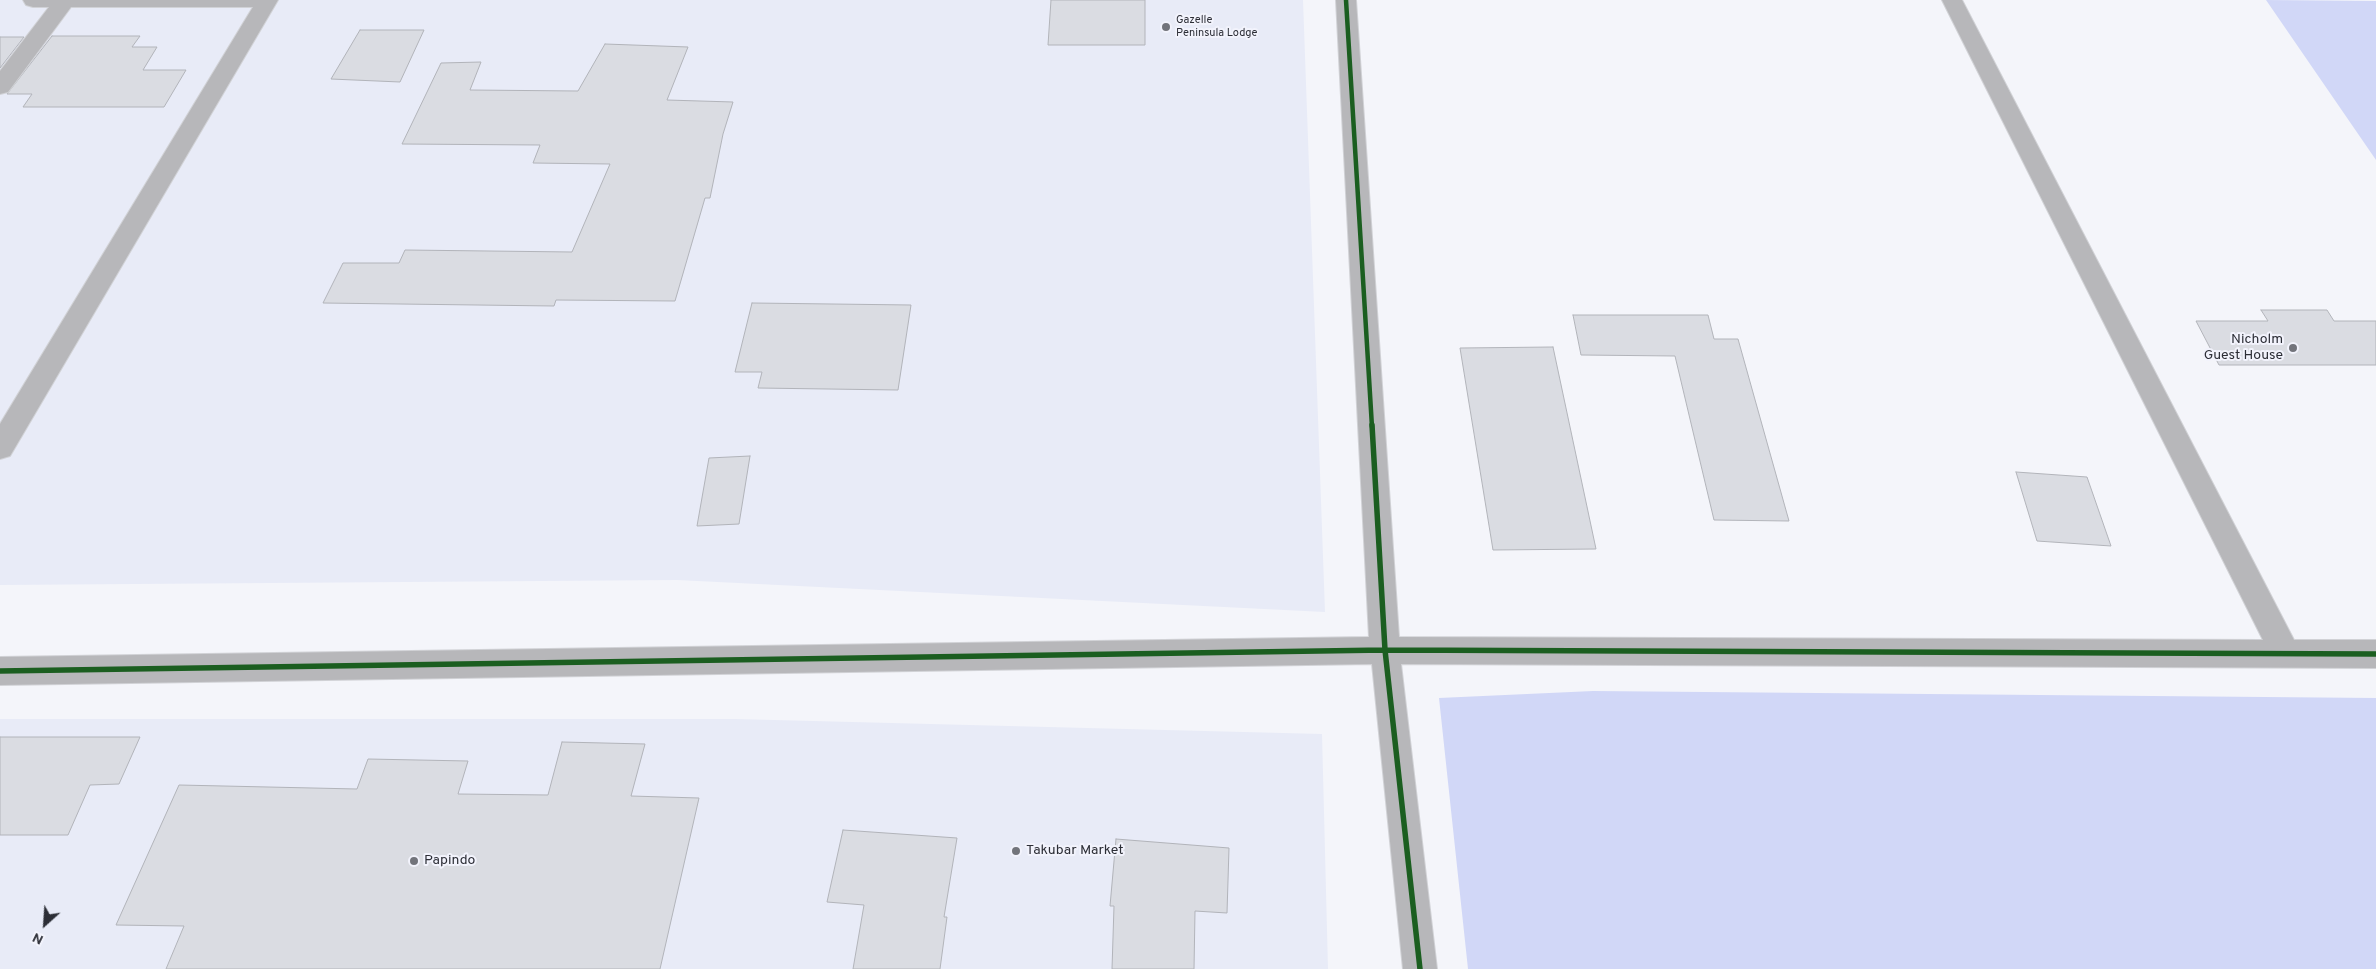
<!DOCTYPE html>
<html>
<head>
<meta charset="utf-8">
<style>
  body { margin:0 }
  #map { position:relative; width:2376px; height:969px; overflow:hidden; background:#f4f5fa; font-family:Overpass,sans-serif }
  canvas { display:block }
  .north { position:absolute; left:20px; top:899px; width:50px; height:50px; -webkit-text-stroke:4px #f2f3fc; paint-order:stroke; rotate:206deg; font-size:14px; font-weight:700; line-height:20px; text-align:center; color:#2c2e36 }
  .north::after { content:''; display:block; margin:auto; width:18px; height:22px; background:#2c2e36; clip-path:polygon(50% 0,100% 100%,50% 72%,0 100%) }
</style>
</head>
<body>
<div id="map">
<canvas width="2376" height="969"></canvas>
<div class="north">N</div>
</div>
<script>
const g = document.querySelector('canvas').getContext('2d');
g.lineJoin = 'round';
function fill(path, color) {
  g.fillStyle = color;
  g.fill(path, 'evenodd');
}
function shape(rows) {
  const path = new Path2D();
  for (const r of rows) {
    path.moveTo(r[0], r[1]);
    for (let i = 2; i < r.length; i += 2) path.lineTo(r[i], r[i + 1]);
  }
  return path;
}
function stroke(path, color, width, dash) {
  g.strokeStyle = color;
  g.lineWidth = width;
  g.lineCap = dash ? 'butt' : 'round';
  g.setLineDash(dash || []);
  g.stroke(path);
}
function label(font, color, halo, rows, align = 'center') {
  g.font = font + ' Overpass,sans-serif';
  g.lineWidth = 4;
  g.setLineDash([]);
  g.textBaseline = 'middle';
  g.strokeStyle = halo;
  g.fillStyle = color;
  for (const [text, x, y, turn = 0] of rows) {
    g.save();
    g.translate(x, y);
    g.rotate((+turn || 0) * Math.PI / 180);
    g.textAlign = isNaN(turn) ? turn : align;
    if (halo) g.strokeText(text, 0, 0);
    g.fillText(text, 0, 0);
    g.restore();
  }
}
const built = shape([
  [0,0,1303,0,1325,612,677,580,0,585],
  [0,719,735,719,1322,734,1328,969,0,969]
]);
const green = shape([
  [2266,0,2376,1,2376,160],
  [1593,691,2376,698,2376,969,1468,969,1439,698]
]);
const building = shape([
  [1051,0,1145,0,1145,45,1048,45,1051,0],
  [360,30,424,30,400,82,331,79,360,30],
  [52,36,140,36,132,47,157,47,143,70,186,70,164,107,23,107,32,94,7,94,52,36],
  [0,37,24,37,0,68,0,37],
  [605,44,688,47,667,100,733,102,723,134,710,198,705,198,675,301,556,300,554,306,323,303,343,263,399,263,405,250,572,252,610,164,533,163,540,145,402,144,441,63,481,62,470,90,578,91,605,44],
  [752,303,911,305,898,390,758,388,762,372,735,372,752,303],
  [2261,310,2327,310,2334,321,2376,321,2376,365,2219,365,2196,321,2268,321,2261,310],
  [1573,315,1708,315,1714,339,1738,339,1789,521,1714,520,1675,356,1581,355,1573,315],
  [1553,347,1596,549,1493,550,1460,348,1553,347],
  [750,456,739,524,697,526,709,458,750,456],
  [2016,472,2087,477,2111,546,2037,541,2016,472],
  [0,737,140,737,119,784,90,785,68,835,0,835,0,737],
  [562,742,645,744,631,796,699,798,660,969,166,969,184,926,116,925,179,785,357,789,368,759,468,761,458,794,548,795,562,742],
  [843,830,957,838,944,917,947,917,940,969,853,969,864,905,827,902,843,830],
  [1116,839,1229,848,1227,913,1195,911,1194,969,1112,969,1114,906,1110,906,1116,839]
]);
const minor = shape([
  [23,0,278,0,10,456,0,459,0,424,253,7,71,7,8,92,0,94,0,71,49,7,33,7,26,5,23,0],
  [1336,0,1356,0,1399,637,2263,640,1942,0,1962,0,2294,640,2376,640,2376,668,1401,664,1437,969,1403,969,1372,664,0,685,0,657,1369,637,1336,0]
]);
const cyclewayFar1 = shape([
  [1346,0,1372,427]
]);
const cycleway = shape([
  [1372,425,1385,650,1420,969],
  [0,671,1385,650,2376,654]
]);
const markers = [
  [1166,27,5,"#72747b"],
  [2293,348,5,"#72747b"],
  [1016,851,5,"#72747b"],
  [414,861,5,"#72747b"]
];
const farPoinames = [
  ["Gazelle",1176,21],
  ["Peninsula Lodge",1176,34]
];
const poiNames = [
  ["Nicholm",2283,340,"right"],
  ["Guest House",2283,356,"right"],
  ["Takubar Market",1026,851],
  ["Papindo",424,861]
];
fill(built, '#e8ebf7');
fill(green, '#d1d7f7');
fill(building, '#dadce2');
stroke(building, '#b2b4ba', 1);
stroke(minor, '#d1d2d6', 2);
fill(minor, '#b7b7ba');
stroke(cyclewayFar1, '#1b5e20', 4.5);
stroke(cycleway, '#1b5e20', 5.5);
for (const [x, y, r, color] of markers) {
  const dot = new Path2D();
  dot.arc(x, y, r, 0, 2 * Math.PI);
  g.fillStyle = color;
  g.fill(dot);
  stroke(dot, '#f2f3fc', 2);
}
label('11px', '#2c2e36', '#f2f3fc', farPoinames, 'left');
label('14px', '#2c2e36', '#f2f3fc', poiNames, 'left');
</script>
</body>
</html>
